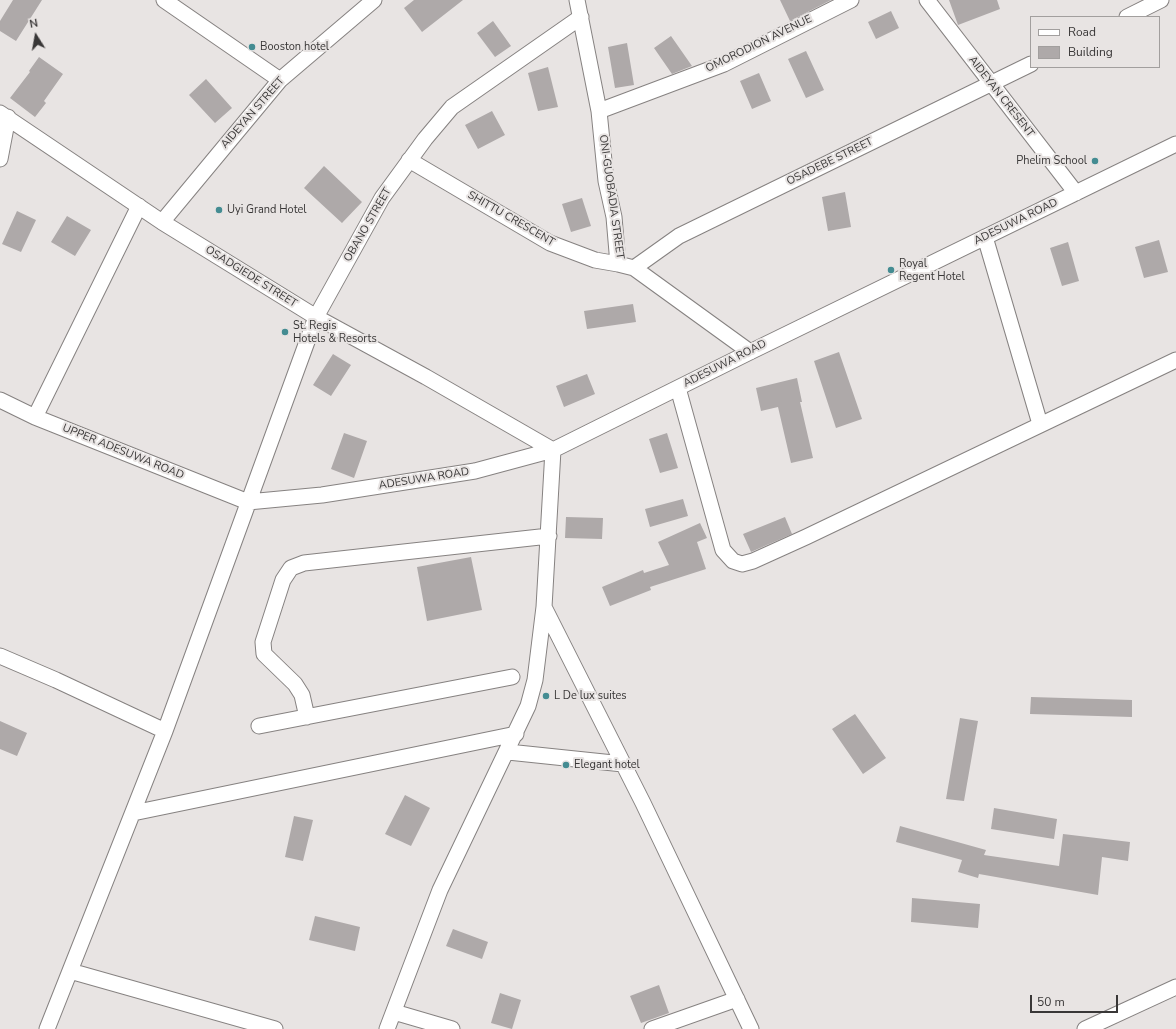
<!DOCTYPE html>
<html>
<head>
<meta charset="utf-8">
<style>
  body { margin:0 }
  #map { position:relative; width:1176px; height:1029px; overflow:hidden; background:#e8e4e3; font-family:"Nunito Sans",sans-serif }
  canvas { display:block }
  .legend { position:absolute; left:1030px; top:16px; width:130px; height:52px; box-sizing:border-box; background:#e8e4e3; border:1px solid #a29f9e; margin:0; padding:5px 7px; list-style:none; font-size:12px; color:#393737 }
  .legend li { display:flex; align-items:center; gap:8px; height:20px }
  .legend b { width:20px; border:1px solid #a29f9e }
  .north { position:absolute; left:16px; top:16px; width:40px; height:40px; -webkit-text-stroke:3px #e8e4e3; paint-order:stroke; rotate:349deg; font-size:11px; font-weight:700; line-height:16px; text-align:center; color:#393737 }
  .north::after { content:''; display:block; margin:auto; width:14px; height:18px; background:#393737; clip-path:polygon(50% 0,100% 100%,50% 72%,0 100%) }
  .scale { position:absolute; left:1030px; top:995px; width:88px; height:18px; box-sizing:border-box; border:2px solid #393737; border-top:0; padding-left:5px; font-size:12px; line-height:14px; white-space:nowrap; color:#393737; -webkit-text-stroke:3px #e8e4e3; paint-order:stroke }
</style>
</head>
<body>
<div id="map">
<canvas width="1176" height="1029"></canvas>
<ul class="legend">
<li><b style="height:5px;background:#fff"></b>Road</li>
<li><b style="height:11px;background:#aea9a9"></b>Building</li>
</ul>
<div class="north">N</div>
<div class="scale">50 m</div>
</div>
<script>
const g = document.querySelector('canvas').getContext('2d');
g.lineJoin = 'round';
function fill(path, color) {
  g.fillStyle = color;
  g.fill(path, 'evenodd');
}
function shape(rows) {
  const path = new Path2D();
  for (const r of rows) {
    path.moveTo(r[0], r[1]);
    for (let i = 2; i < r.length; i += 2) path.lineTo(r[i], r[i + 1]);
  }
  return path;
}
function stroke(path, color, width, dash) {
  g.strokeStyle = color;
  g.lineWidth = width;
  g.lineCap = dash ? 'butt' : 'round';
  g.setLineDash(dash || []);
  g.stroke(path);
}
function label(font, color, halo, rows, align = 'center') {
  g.font = font + ' "Nunito Sans",sans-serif';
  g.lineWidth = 4;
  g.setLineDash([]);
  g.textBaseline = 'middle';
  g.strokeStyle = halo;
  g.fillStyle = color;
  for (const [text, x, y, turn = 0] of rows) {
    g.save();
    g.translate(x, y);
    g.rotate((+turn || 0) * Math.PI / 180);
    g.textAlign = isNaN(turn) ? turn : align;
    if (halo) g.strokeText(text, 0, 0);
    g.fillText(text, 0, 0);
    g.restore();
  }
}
const building = shape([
  [13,0,42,0,16,41,0,31,0,21],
  [414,0,463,0,422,32,404,8],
  [780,0,831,0,790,21],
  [949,0,997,0,1000,9,958,25],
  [891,11,899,28,876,39,868,22],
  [493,21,511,46,495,57,477,33],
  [671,36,692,66,672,74,654,48],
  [627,43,634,85,615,88,608,47],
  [806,51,824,90,806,98,788,59],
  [39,57,63,74,44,101,46,103,35,117,10,98,30,72,29,71],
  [548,67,558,107,538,111,528,73],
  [759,73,771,101,752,109,740,81],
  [206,79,232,108,215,123,189,95],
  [492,111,505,135,478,149,465,125],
  [324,166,362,202,342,223,304,188],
  [845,192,851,227,828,231,822,197],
  [582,198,591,226,571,232,562,204],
  [17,211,36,220,21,252,2,244],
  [67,216,91,230,75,256,51,242],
  [1159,240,1168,272,1144,278,1135,247],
  [1068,242,1079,281,1062,286,1050,248],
  [633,304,636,322,587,329,584,311],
  [839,352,862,419,836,428,814,361],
  [333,354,351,365,331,396,313,385],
  [587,374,595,394,564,407,556,386],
  [797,378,802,402,800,402,813,458,791,463,778,407,761,411,756,388],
  [344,433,367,441,354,478,331,469],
  [667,433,678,468,660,473,649,439],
  [683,499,688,516,650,527,645,509],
  [566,517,603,518,602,539,565,538],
  [785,517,792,534,751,552,743,534],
  [700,523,707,538,697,542,706,569,650,587,651,590,610,606,602,587,643,570,644,573,669,565,658,542],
  [471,557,482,610,427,621,417,567],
  [1031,697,1132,700,1132,717,1030,714],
  [855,714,886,758,863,774,832,729],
  [960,718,978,721,964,801,946,799],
  [0,721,27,733,17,756,0,749],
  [405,795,430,808,411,846,385,834],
  [994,808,1057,819,1054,839,991,829],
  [294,816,313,820,303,861,285,857],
  [900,826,986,850,984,855,1059,866,1063,834,1130,842,1128,861,1102,857,1098,895,979,874,978,878,958,872,962,860,896,842],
  [912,898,980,904,978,928,911,922],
  [315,916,360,927,355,951,309,940],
  [453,929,488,942,482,959,446,946],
  [659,985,669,1013,641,1023,630,996],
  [500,993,521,1000,512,1029,491,1023]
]);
const minor = shape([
  [164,0,280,80],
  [577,0,599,111,606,181,614,217,618,264,634,268,750,352],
  [927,0,1076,193],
  [1127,17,1161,0],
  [599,111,724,64,851,0],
  [0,113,162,222,316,317,426,377,553,450],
  [0,159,8,117],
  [409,160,550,243,595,260,618,264],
  [162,222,280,80,374,0],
  [985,237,1040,424],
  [634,268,679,236,1031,64],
  [678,388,723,550,733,561,742,564,753,561,806,537,1176,360],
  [0,400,35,417,248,502,322,495,475,471,553,450,750,352,1176,144],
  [35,417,139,206],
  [544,607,643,803,751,1029],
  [0,656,56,680,165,731],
  [307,717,302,695,295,684,264,654,263,642,283,580,291,568,304,563,549,536],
  [259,726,512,677],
  [508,752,623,764],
  [133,813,516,734],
  [70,971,275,1029],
  [394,1012,452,1029],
  [47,1029,165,731,316,317,382,198,425,139,452,107,581,17],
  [387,1029,440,890,528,706,535,680,544,607,553,450],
  [652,1029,737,999],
  [1085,1029,1176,987]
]);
const markers = [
  [252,47,4,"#448c92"],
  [1095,161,4,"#448c92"],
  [219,210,4,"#448c92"],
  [891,270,4,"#448c92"],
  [285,332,4,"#448c92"],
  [546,696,4,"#448c92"],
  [566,765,4,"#448c92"]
];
const streetNames = [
  ["OMORODION AVENUE",759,44,-26],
  ["AIDEYAN CRESENT",1001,97,52],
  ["AIDEYAN STREET",253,113,-49],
  ["OSADEBE STREET",830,162,-26],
  ["ONI-GUOBADIA STREET",611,197,82],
  ["SHITTU CRESCENT",511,219,30],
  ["ADESUWA ROAD",1016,222,-26],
  ["OBANO STREET",368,225,-60],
  ["OSADGIEDE STREET",251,277,32],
  ["ADESUWA ROAD",725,364,-27],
  ["UPPER ADESUWA ROAD",123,452,22],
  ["ADESUWA ROAD",424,479,-9]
];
const poiNames = [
  ["Booston hotel",260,47],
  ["Phelim School",1087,161,"right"],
  ["Uyi Grand Hotel",227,210],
  ["Royal",899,264],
  ["Regent Hotel",899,277],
  ["St. Regis",293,326],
  ["Hotels & Resorts",293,339],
  ["L De lux suites",554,696],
  ["Elegant hotel",574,765]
];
fill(building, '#aea9a9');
stroke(minor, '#868281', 17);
stroke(minor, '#fff', 15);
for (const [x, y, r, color] of markers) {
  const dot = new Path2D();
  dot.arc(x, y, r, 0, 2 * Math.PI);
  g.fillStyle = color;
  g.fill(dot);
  stroke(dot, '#e8e4e3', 1.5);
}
label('11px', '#393737', '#e8e4e3', streetNames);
label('11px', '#393737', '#e8e4e3', poiNames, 'left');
</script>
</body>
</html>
